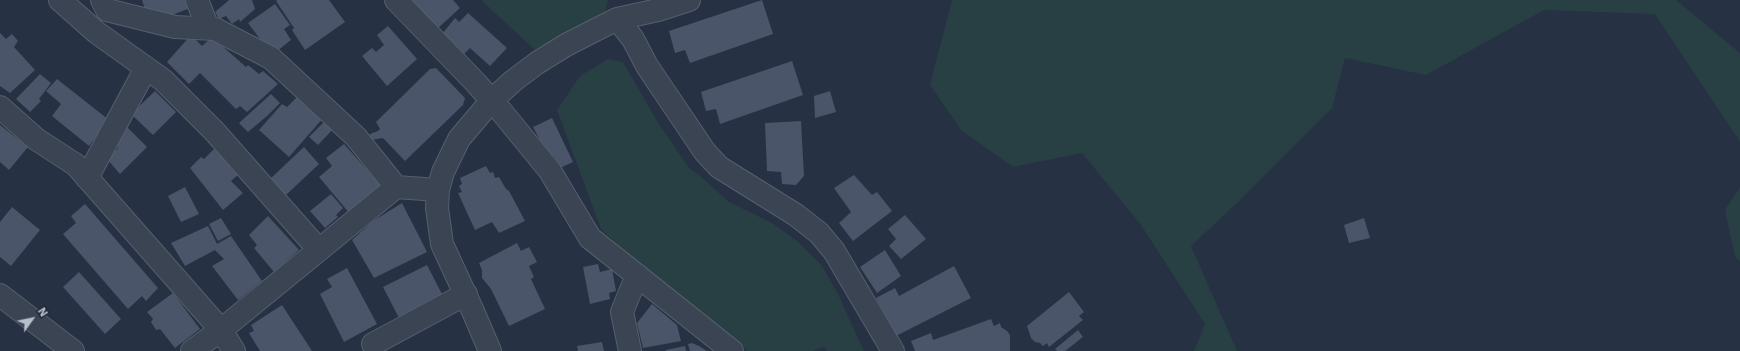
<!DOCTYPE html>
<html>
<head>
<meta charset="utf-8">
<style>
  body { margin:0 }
  #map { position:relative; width:1740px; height:351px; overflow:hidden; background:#263143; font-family:"Work Sans",sans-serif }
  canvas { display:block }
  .north { position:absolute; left:12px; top:299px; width:40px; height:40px; -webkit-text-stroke:3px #1f2838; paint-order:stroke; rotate:57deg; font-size:11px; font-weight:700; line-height:16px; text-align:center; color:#b7bfcc }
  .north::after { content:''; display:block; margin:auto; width:14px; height:18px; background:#b7bfcc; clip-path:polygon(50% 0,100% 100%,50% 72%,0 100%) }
</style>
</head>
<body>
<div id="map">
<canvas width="1740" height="351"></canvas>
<div class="north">N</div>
</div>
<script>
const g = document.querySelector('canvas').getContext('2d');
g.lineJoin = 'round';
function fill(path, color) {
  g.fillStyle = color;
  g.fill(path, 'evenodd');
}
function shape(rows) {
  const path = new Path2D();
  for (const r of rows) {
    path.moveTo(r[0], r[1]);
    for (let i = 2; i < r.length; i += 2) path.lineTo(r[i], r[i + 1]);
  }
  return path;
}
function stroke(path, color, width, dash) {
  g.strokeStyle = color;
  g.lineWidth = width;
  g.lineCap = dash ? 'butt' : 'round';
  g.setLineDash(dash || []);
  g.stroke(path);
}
const green = shape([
  [481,0,608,0,605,12,535,50],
  [952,0,1676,0,1740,53,1740,142,1655,14,1544,10,1426,75,1345,58,1332,108,1238,202,1191,246,1237,351,1194,351,1205,324,1141,225,1082,153,1013,167,962,131,930,85],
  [608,59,623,62,657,121,689,168,699,175,729,202,772,223,797,241,822,266,838,294,864,351,827,351,824,347,813,351,747,351,737,339,643,268,601,229,557,110,580,76],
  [1740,187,1740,261,1735,257,1725,210]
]);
const building = shape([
  [142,0,185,0,188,9,166,17,147,15],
  [229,0,252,0,255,9,240,22,239,19,232,24,226,16,219,19,215,12],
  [277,0,329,0,345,22,305,50,292,30,294,28,276,1],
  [412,0,453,0,460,8,437,29],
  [762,0,773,34,690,63,685,50,675,53,669,31],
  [275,4,290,25,284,29,291,40,272,55,248,23],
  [468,13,507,48,490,66,470,48,464,54,442,34,455,18,459,22],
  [388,26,417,59,387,86,362,56,372,48,376,52,384,45,377,35],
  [0,33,6,39,12,34,18,41,14,47,35,70,10,93,0,86],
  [191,35,202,46,212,37,246,67,248,65,259,74,263,71,278,84,247,112,240,106,236,109,200,73,189,84,167,62],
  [792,61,803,95,720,124,716,109,706,111,701,92],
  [436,68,465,98,463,105,405,161,383,138,371,140,370,134,378,131,380,129,376,122,430,69],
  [40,74,51,83,39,99,41,101,30,112,16,99],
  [57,79,109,120,89,146,52,116,61,104,46,91],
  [155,91,176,112,153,135,131,114],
  [830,91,836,112,815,118,814,96],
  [271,94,280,103,267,116,248,132,239,123],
  [299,95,324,117,289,157,259,130,282,104,287,107],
  [328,118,336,126,318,145,309,137],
  [552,118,573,162,560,168,554,156,550,156,546,148,544,148,533,127],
  [801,121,804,176,796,185,782,184,781,172,767,171,765,123],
  [0,125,28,147,9,170,0,162],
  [127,127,147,147,120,174,107,159,118,148,115,144,117,137],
  [344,144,383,188,350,214,319,177,332,166,326,158],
  [304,147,319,164,286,195,271,178],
  [214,149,239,174,231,181,243,193,223,210,190,168,201,157,204,159],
  [486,166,490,173,493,172,495,178,499,177,506,189,509,191,525,221,499,233,492,222,475,230,458,193,462,192,459,186,462,184,460,178],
  [854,175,872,195,877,192,892,211,853,241,839,223,851,212,834,188],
  [185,187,199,214,181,222,168,196],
  [331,194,343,208,336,215,338,217,325,228,310,211],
  [402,203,427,252,374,278,352,240,373,221],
  [85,204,158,288,146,301,142,296,128,309,63,234,76,223,71,216],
  [12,207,40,230,11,266,0,257,0,222],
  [905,215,926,239,901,259,889,246,896,239,888,229],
  [268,216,299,250,274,272,254,248,257,245,249,235],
  [221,218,231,234,218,241,209,224],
  [1364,218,1370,238,1349,243,1344,225],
  [208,226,217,244,231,236,262,281,238,300,212,266,224,259,215,250,185,266,171,243],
  [517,243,521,251,529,247,537,262,529,266,534,277,531,279,545,309,509,326,491,289,482,278,482,270,479,263],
  [885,250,901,276,877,293,860,267],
  [598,264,600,272,612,269,616,291,609,293,610,299,590,304,583,267],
  [427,265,443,296,399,318,383,287],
  [954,266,971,298,896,336,876,298,895,288,899,296],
  [347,268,377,324,344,342,320,294,332,287,327,279],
  [79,272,121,319,105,334,63,287],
  [1069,292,1084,312,1079,316,1083,320,1049,347,1047,343,1043,346,1040,343,1035,342,1031,338,1027,326],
  [173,293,200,329,175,348,160,329,156,330,151,322,153,319,147,312],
  [652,304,677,325,681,341,643,348,637,323],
  [282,305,312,351,260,351,249,333,254,331,251,325],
  [991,319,994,326,1000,323,1001,327,1007,331,1010,335,1010,351,915,351,911,341,931,333,933,340],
  [1078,330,1083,337,1065,351,1057,351,1055,349],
  [602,342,604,351,578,351,577,346],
  [692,343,699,346,707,351,690,351,688,344],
  [685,346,686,351,666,351,666,350]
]);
const minor = shape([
  [60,0,96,32,163,80,215,132,319,250],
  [102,0,107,10,175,27,215,29,271,58,356,137,396,187],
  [197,0,208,28],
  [396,0,476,83,501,111,550,171,590,238,732,351],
  [617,19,633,39,647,66,705,152,719,167,796,215,819,233,834,251,893,351],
  [0,107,36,139,76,165,221,330,234,351],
  [87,178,146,68],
  [0,295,73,351],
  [373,344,466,294],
  [192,351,221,330,396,187,438,190],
  [490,351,472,309,442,244,437,208,438,190,443,172,459,139,492,100,513,81,537,63,566,45,617,19,658,10,689,0],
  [630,351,622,312,637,275]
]);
fill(green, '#284044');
fill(building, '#4a5569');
stroke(minor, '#555f6d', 24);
stroke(minor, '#3a4452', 22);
</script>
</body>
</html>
